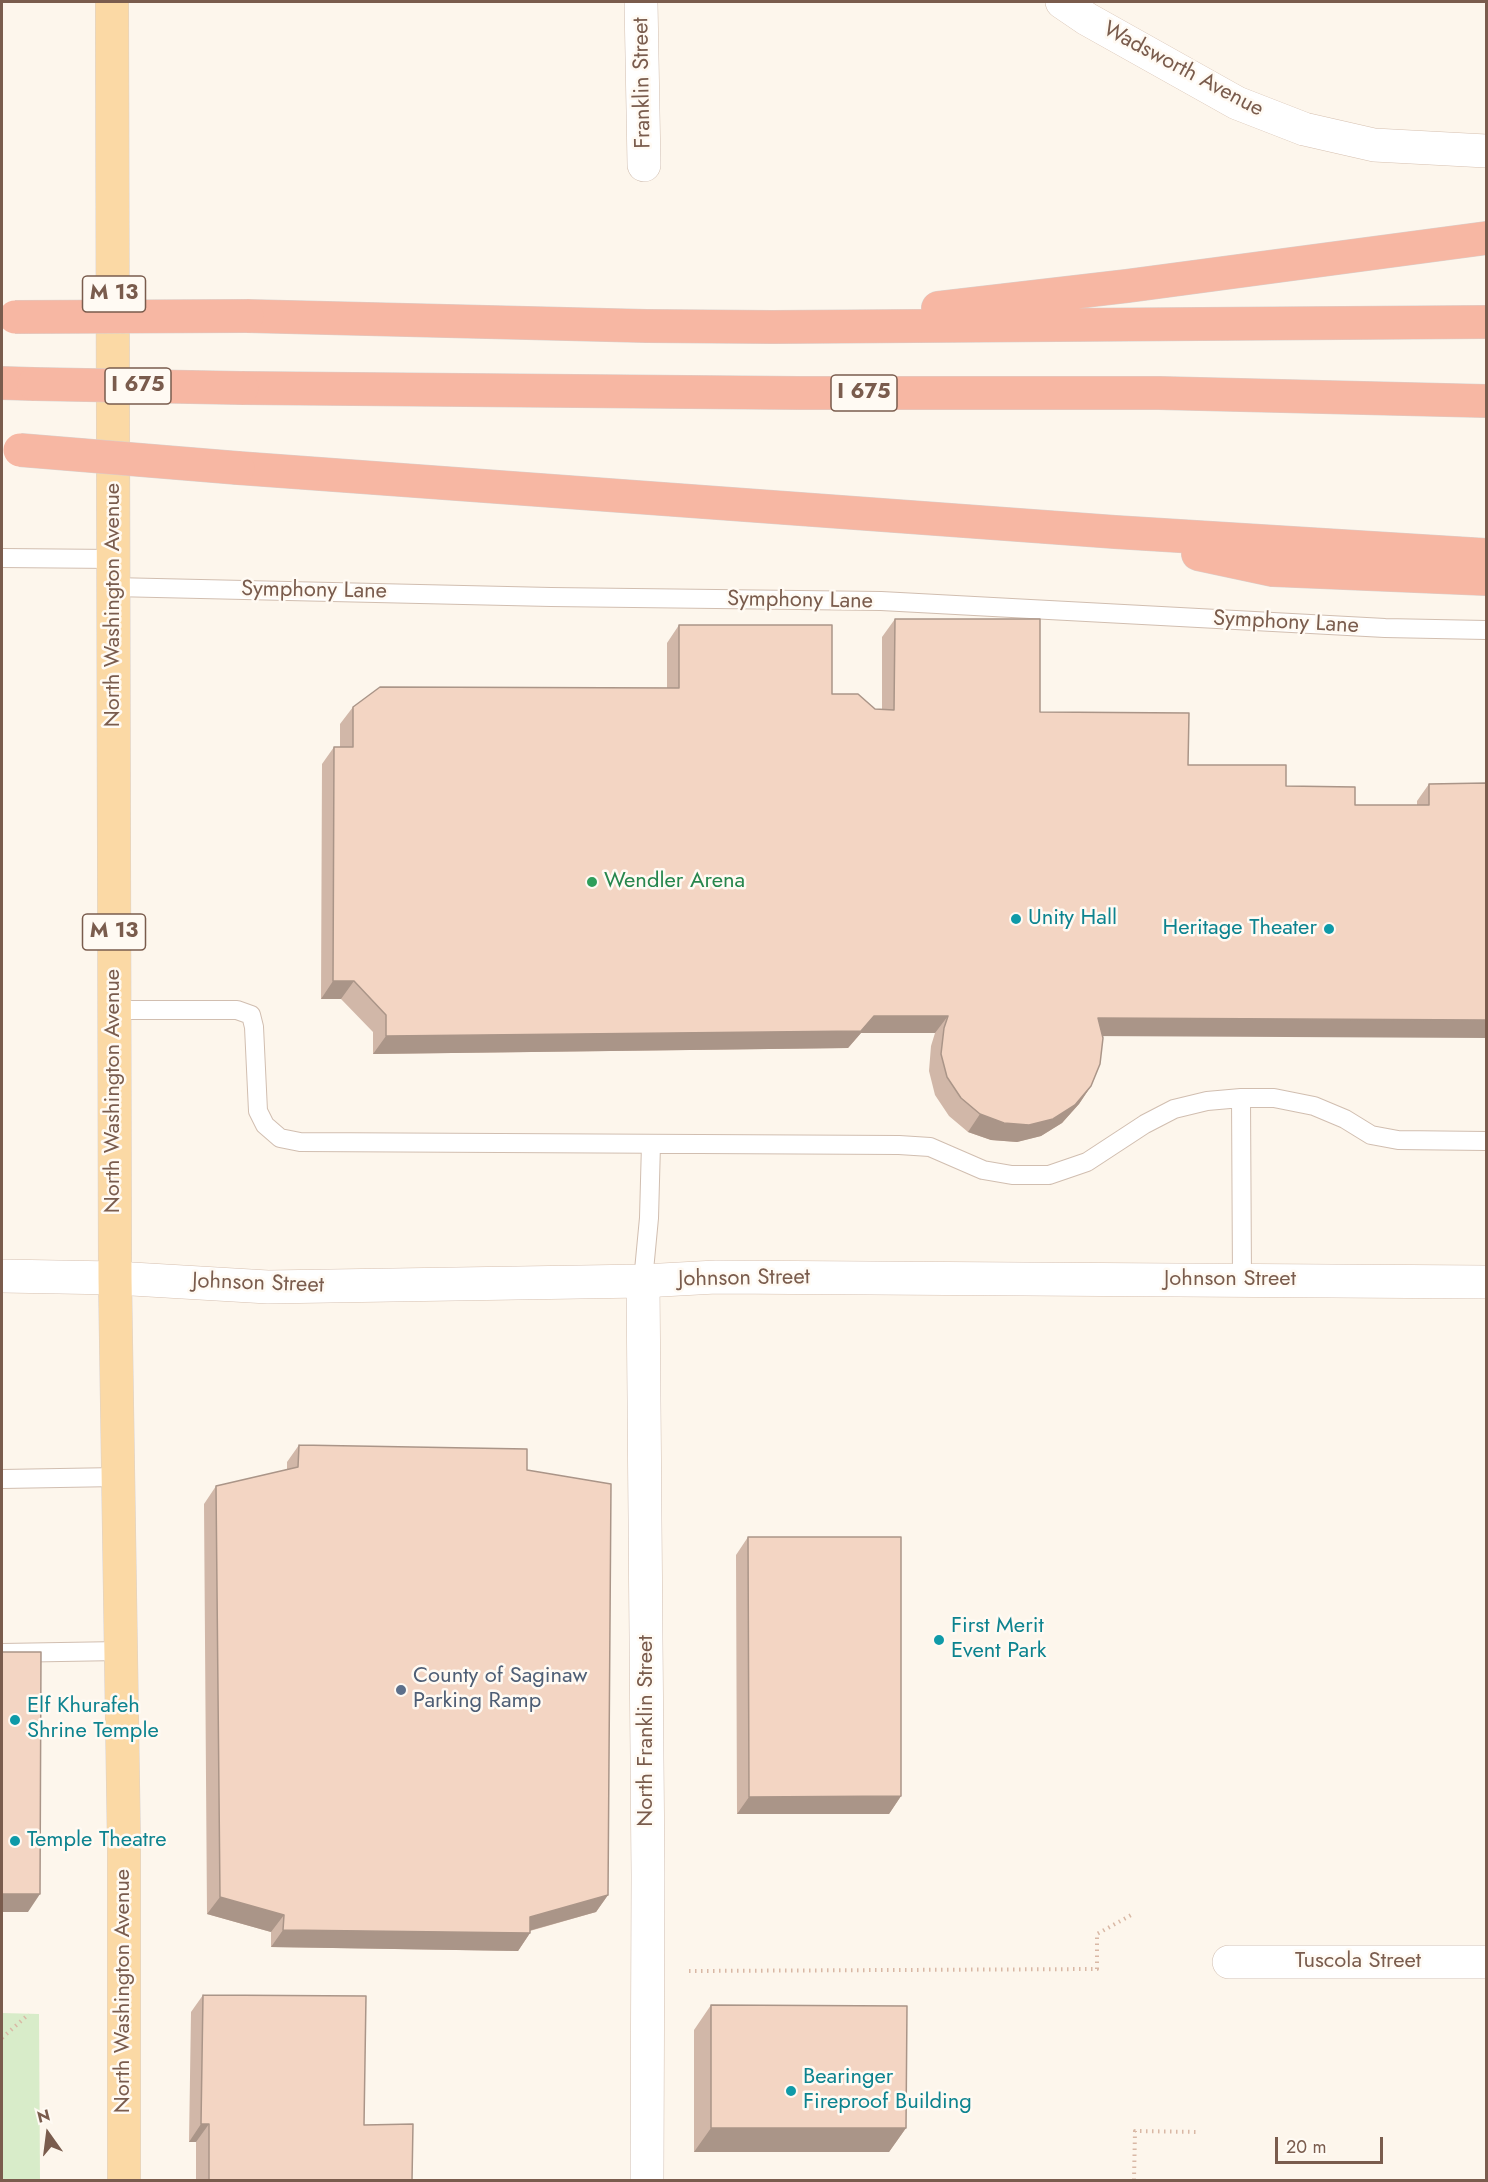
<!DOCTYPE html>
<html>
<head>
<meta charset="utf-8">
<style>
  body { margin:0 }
  #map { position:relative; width:1488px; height:2182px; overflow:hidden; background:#fdf6ec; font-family:Jost,sans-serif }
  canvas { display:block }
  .frame { position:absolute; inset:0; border:3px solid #7a5c4d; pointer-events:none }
  .north { position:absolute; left:18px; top:2104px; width:60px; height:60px; -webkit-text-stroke:4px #fffaf3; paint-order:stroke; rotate:346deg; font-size:16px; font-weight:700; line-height:24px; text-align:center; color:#7a5c4d }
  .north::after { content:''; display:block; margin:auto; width:21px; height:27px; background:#7a5c4d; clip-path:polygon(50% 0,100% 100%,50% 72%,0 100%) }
  .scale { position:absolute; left:1275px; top:2137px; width:108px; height:27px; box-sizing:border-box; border:3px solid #7a5c4d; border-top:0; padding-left:8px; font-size:18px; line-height:21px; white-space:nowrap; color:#7a5c4d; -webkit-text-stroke:4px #fffaf3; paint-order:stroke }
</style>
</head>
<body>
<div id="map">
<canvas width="1488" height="2182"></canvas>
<div class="frame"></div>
<div class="north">N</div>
<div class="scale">20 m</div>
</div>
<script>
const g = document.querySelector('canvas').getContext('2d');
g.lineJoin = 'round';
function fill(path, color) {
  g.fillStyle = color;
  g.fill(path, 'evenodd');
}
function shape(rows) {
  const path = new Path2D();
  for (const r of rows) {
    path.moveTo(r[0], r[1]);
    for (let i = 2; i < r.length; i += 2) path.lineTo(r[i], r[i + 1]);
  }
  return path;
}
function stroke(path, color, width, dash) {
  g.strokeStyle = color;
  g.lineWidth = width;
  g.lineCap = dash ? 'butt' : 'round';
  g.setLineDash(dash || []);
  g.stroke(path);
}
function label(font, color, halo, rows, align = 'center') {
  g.font = font + ' Jost,sans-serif';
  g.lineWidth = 5;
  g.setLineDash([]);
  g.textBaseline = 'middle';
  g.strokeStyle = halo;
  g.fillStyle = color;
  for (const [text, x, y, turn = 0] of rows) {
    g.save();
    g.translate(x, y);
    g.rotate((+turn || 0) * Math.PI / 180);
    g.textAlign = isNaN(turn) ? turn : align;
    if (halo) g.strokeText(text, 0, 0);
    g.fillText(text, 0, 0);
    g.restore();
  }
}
const green = shape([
  [2,2013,39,2014,40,2180,2,2180]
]);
const path = shape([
  [689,1971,1097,1969,1097,1934,1133,1914],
  [2,2038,29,2014],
  [1134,2180,1135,2131,1200,2132]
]);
const lane = shape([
  [2,558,114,559],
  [113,587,551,597,881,601,1385,628,1486,630],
  [114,1010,237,1010,251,1015,254,1027,258,1111,265,1125,280,1138,300,1142,899,1145,930,1147,983,1170,1012,1175,1049,1175,1087,1162,1145,1124,1174,1109,1207,1101,1241,1098,1274,1098,1314,1106,1345,1119,1371,1135,1398,1140,1486,1141],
  [1241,1098,1242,1280],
  [643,1281,649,1218,651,1144],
  [2,1479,118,1477],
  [2,1653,120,1651]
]);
const street = shape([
  [641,2,644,165],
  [643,1281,648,1875,647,2180],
  [1229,1962,1486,1962]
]);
const secondary = shape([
  [1062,2,1087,19,1237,103,1304,129,1374,145,1486,151],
  [2,1276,115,1278,268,1287,643,1281,716,1277,1486,1282]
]);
const primary = shape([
  [112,2,115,1278,124,1846,124,2180]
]);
const highway = shape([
  [938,308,1127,286,1486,238],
  [247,316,647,326,773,327,1486,322],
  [2,383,34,384],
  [242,388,799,393,1159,393,1486,401],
  [238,468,1115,532,1486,555],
  [1198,554,1273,570,1486,579]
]);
const highwayBridge = shape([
  [15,317,247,316],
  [34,384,242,388],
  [20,450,238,468]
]);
const wall = shape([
  [895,619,1040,712,1188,765,1286,786,1355,805,1417,805,1417,801,1429,784,1486,783,1102,1036,1091,1086,1079,1104,1062,1123,1041,1136,1017,1142,991,1140,968,1132,949,1116,935,1095,929,1071,931,1046,935,1033,861,1033,848,1048,373,1054,373,1032,341,999,321,999,322,764,334,747,340,747,340,724,353,707,667,688,667,643,679,625,832,694,875,709,882,709,882,637],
  [299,1445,527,1470,608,1895,596,1912,530,1931,530,1933,518,1951,271,1947,271,1932,207,1914,204,1504,216,1486,287,1470,287,1462],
  [748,1537,901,1796,889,1814,737,1814,736,1555],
  [203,1995,364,2125,412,2181,196,2181,196,2142,189,2142,191,2012],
  [711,2005,906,2128,889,2152,694,2152,694,2030]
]);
const shadedWall = shape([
  [333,981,354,981,341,999,321,999],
  [874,1016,948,1016,935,1033,861,1033,848,1048,373,1054,386,1036],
  [1098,1018,1486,1020,1486,1038,1086,1036],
  [1091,1086,1079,1104,1062,1123,1041,1136,1017,1142,991,1140,968,1132,980,1114],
  [901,1796,889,1814,737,1814,749,1797],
  [2,1894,40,1894,28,1912,2,1912],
  [608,1895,596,1912,521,1933,530,1933,518,1951,271,1947,283,1930,530,1917],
  [220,1897,284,1915,271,1932,207,1914],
  [201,2124,209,2124,196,2142,189,2142],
  [711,2128,906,2128,889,2152,694,2152]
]);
const building = shape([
  [895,619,1040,619,1040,712,1189,713,1188,765,1286,765,1286,786,1355,787,1355,805,1429,805,1429,784,1486,783,1486,1020,1098,1018,1103,1038,1100,1064,1091,1086,1075,1105,1053,1119,1029,1125,1004,1123,980,1114,961,1098,947,1077,941,1054,944,1028,948,1016,874,1016,861,1031,386,1036,386,1015,354,981,333,981,334,747,353,747,353,707,380,687,679,688,679,625,832,625,832,694,858,694,875,709,894,710,895,619],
  [299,1445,527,1449,527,1470,611,1484,608,1895,530,1917,530,1933,283,1930,284,1915,220,1897,216,1486,298,1467,299,1445],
  [748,1537,901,1537,901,1796,749,1797,748,1537],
  [2,1652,41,1652,40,1894,2,1894,2,1652],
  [203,1995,366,1996,364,2125,413,2124,412,2181,209,2181,209,2124,201,2124,203,1995],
  [711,2005,907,2006,906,2128,711,2128,711,2005]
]);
const markers = [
  [592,882,6,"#2e9e5b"],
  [1016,919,6,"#0f9aa8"],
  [1329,929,6,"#0f9aa8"],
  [939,1640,6,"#0f9aa8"],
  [401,1690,6,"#5c6f8a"],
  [15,1720,6,"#0f9aa8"],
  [15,1841,6,"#0f9aa8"],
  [791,2091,6,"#0f9aa8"]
];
const shields = [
  [114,294,63],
  [138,386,66],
  [864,393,66],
  [114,932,63]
];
const shieldNames = [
  ["M 13",114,294],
  ["I 675",138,386],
  ["I 675",864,393],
  ["M 13",114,932]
];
const streetNames = [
  ["Wadsworth Avenue",1183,70,28],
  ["Franklin Street",643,83,-91],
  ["Symphony Lane",314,591,1],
  ["Symphony Lane",800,601,1],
  ["North Washington Avenue",114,605,-90],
  ["Symphony Lane",1286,623,3],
  ["North Washington Avenue",114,1091,-90],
  ["Johnson Street",744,1279,-1],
  ["Johnson Street",1230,1280],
  ["Johnson Street",258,1284,2],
  ["North Franklin Street",647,1731,-90],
  ["Tuscola Street",1358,1962],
  ["North Washington Avenue",124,1991,-90]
];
const leisureNames = [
  ["Wendler Arena",604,882]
];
const cultureNames = [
  ["Unity Hall",1028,919],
  ["Heritage Theater",1317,929,"right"],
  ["First Merit",951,1627],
  ["Event Park",951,1652],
  ["Elf Khurafeh",27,1707],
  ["Shrine Temple",27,1732],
  ["Temple Theatre",27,1841],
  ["Bearinger",803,2078],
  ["Fireproof Building",803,2103]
];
const serviceNames = [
  ["County of Saginaw",413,1677],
  ["Parking Ramp",413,1702]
];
fill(green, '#d8ecc9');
stroke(lane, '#d1beb0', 20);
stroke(street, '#d1beb0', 34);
stroke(secondary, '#d6c0b0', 34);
stroke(primary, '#dad1cd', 34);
stroke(highway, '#dad1cd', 34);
stroke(path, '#d9b8a5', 4, [1.5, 4.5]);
stroke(lane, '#fff', 18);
stroke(street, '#fff', 33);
stroke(secondary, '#fff', 33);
stroke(primary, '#fbd9a5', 33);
stroke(highway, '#f7b7a3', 33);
stroke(highwayBridge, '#dad1cd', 34, []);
stroke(highwayBridge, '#f7b7a3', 33);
fill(wall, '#d1b7a8');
fill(shadedWall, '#aa9588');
fill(building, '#f3d5c3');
stroke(building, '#aa9588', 1.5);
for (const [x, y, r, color] of markers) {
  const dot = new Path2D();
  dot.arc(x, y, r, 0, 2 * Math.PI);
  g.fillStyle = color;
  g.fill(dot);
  stroke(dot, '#fffaf3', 2);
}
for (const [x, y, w] of shields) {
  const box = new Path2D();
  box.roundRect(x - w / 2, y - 18, w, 36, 4.5);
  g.fillStyle = '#fffaf3';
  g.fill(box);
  stroke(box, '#7a5c4d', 1.5);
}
label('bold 21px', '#7a5c4d', null, shieldNames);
label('22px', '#7a5c4d', '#fffaf3', streetNames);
label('22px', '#27864d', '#fffaf3', leisureNames, 'left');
label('22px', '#0d838f', '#fffaf3', cultureNames, 'left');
label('22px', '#4e5e75', '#fffaf3', serviceNames, 'left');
</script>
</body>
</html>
